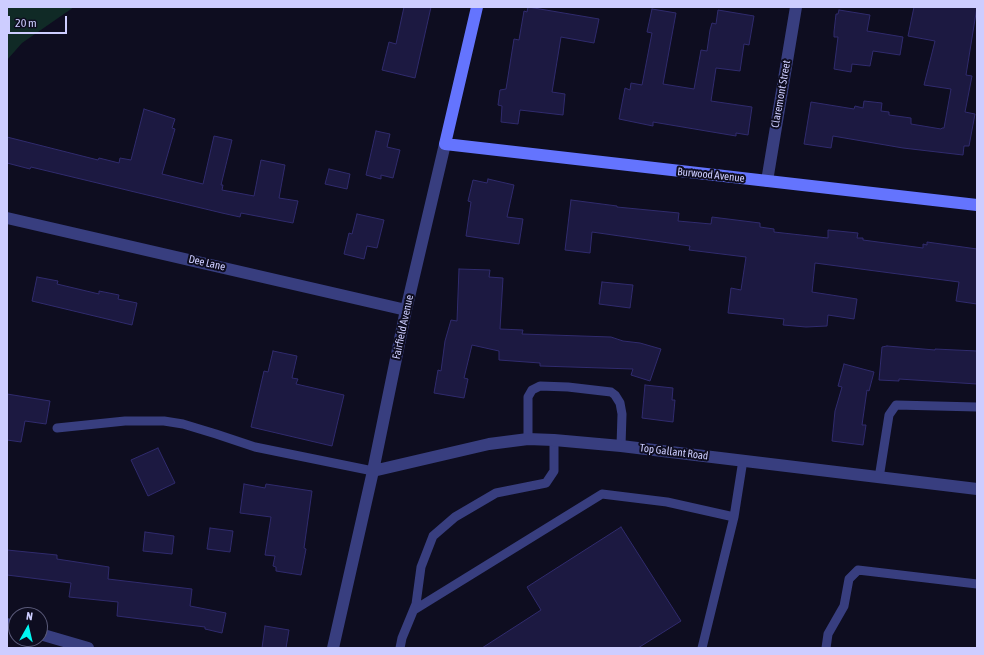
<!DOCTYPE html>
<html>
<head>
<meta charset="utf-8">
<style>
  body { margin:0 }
  #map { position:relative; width:984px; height:655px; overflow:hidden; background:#0e0d20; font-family:"Asap Condensed",sans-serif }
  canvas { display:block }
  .frame { position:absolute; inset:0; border:8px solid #cdcdff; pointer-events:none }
  .north { position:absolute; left:8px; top:607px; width:40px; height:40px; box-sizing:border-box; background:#0e0d20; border:1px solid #5a5a79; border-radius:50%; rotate:8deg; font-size:11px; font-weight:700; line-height:16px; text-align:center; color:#cdcdff }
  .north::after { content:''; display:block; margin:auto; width:14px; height:18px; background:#01f6f0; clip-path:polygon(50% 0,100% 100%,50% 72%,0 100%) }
  .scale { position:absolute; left:8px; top:16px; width:59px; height:18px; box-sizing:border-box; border:2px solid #cdcdff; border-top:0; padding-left:5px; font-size:12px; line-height:14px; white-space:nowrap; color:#cdcdff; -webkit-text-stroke:3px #0e0d20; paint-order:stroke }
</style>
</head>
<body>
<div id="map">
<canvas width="984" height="655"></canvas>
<div class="frame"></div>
<div class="north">N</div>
<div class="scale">20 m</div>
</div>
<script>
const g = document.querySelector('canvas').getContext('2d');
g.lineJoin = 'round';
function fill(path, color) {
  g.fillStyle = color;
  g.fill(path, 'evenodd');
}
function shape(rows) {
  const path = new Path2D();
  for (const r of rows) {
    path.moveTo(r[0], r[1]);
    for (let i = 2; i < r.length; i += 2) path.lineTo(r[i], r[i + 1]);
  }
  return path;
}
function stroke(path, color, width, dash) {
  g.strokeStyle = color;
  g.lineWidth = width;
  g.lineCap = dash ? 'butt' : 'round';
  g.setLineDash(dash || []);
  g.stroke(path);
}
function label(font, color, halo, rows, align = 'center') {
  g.font = font + ' "Asap Condensed",sans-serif';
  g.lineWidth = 4;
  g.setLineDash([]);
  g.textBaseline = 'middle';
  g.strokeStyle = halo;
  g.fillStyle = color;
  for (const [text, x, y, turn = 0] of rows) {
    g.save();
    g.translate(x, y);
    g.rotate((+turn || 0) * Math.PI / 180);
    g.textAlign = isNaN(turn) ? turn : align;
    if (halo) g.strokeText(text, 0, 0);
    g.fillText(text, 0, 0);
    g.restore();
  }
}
const green = shape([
  [7,7,74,7,22,43,7,60]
]);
const building = shape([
  [404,7,431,7,415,78,382,70,389,42,396,44,404,7],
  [528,7,599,19,594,43,561,37,552,92,565,94,563,115,520,110,518,124,501,122,502,106,498,105,500,90,506,89,514,39,519,40,524,11,527,12,528,7],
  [914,7,977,7,966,75,972,76,965,112,975,114,969,146,964,146,963,155,903,148,833,136,831,148,804,144,811,102,854,109,855,106,863,108,864,101,882,103,881,111,889,112,889,115,911,118,911,124,941,129,942,128,944,128,951,89,924,85,935,41,908,36,914,7],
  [652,9,676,13,663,84,694,89,701,50,707,51,710,30,712,23,716,24,718,10,754,16,749,45,744,44,740,71,716,68,711,101,752,107,748,135,736,133,736,136,653,122,653,126,619,119,625,88,630,90,631,83,642,85,652,33,647,32,652,9],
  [839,10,870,15,867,31,903,37,900,55,873,51,870,66,852,64,851,72,834,69,838,37,834,37,834,32,836,14,838,14,839,10],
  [144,109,175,119,172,128,175,129,162,174,203,184,214,136,232,140,221,185,223,185,222,190,254,196,261,160,285,165,279,198,298,201,293,223,241,213,240,217,222,213,31,167,30,169,7,163,7,137,98,160,99,158,119,163,120,158,131,160,144,109],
  [376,131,390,134,387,147,400,150,393,178,381,175,381,179,366,175,376,131],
  [329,169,350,174,347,189,325,184,329,169],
  [488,179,514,185,507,217,523,219,519,244,466,236,471,202,468,201,473,180,487,183,488,179],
  [571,200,617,206,617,207,679,213,678,221,711,224,712,217,760,223,760,227,774,229,774,232,828,238,828,230,858,233,857,238,863,238,863,240,923,248,923,244,927,245,927,242,977,249,977,304,956,301,959,282,815,263,812,292,857,299,854,319,828,315,827,326,806,327,783,325,784,319,728,313,731,288,741,290,746,257,689,250,690,246,592,232,590,253,565,250,571,200],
  [357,214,384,220,377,248,367,246,364,259,344,254,349,233,352,234,357,214],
  [459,269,490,270,489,277,503,278,500,329,523,330,522,334,611,337,623,341,640,343,661,349,650,381,631,375,633,369,540,366,540,363,499,360,499,351,472,345,464,378,468,379,464,398,434,393,438,370,441,371,445,341,451,320,457,321,459,269],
  [37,277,58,281,57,284,99,294,99,291,119,295,118,299,137,303,132,325,32,301,37,277],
  [602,282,633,285,630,308,599,304,602,282],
  [887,346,935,350,935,349,977,351,977,384,899,379,899,381,879,380,882,347,887,346],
  [273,351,297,356,292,378,298,379,296,384,344,395,332,446,251,427,264,371,268,372,273,351],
  [844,364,874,372,869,391,867,390,862,425,866,425,863,445,832,441,835,411,842,387,838,386,844,364],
  [645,385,673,388,672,400,675,400,673,422,642,418,645,385],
  [7,394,50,401,46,424,25,421,21,442,7,440,7,394],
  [158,448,175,483,148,496,131,460,158,448],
  [244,484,265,488,266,484,312,491,304,548,306,549,301,575,276,571,276,567,273,566,275,556,265,555,271,517,240,513,244,484],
  [621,527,681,621,638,648,482,648,541,610,527,587,621,527],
  [210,528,233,531,230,552,207,549,210,528],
  [145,532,174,536,172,554,143,551,145,532],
  [7,550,57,555,57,559,109,567,108,579,192,589,190,606,226,613,222,633,205,629,205,627,117,616,118,602,69,597,71,583,7,575,7,550],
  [265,626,289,630,286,648,262,648,265,626]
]);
const lane = shape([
  [57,428,125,421,164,421,183,424,216,434,255,447,373,471],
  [528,439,528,397,532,390,540,386,568,387,611,392,615,395,620,403,622,414,621,446],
  [879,478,889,415,896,405,977,407],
  [414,610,602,494,667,502,734,517],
  [400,648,402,638,416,604,421,567,433,536,455,517,496,493,546,483,554,471,554,440],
  [702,648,734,517,743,460],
  [826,648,828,634,844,606,849,579,858,570,977,584]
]);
const street = shape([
  [767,181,796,7],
  [7,218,406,310],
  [373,471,489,444,528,439,554,440,621,446,977,489],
  [7,624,16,626],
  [40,634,88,648],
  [333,648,373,471,406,310,445,144]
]);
const secondary = shape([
  [477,7,445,144,977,205]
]);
const streetNames = [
  ["Claremont Street",781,94,-80],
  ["Burwood Avenue",711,175,6],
  ["Dee Lane",207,263,13],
  ["Fairfield Avenue",403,327,-78],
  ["Top Gallant Road",674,452,7]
];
fill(green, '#102a26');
fill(building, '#1c1941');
stroke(building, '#302b6d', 1);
stroke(lane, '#383e7f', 9);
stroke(street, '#383e7f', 12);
stroke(secondary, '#6474fe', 12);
label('11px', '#cdcdff', '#0e0d20', streetNames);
</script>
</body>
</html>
